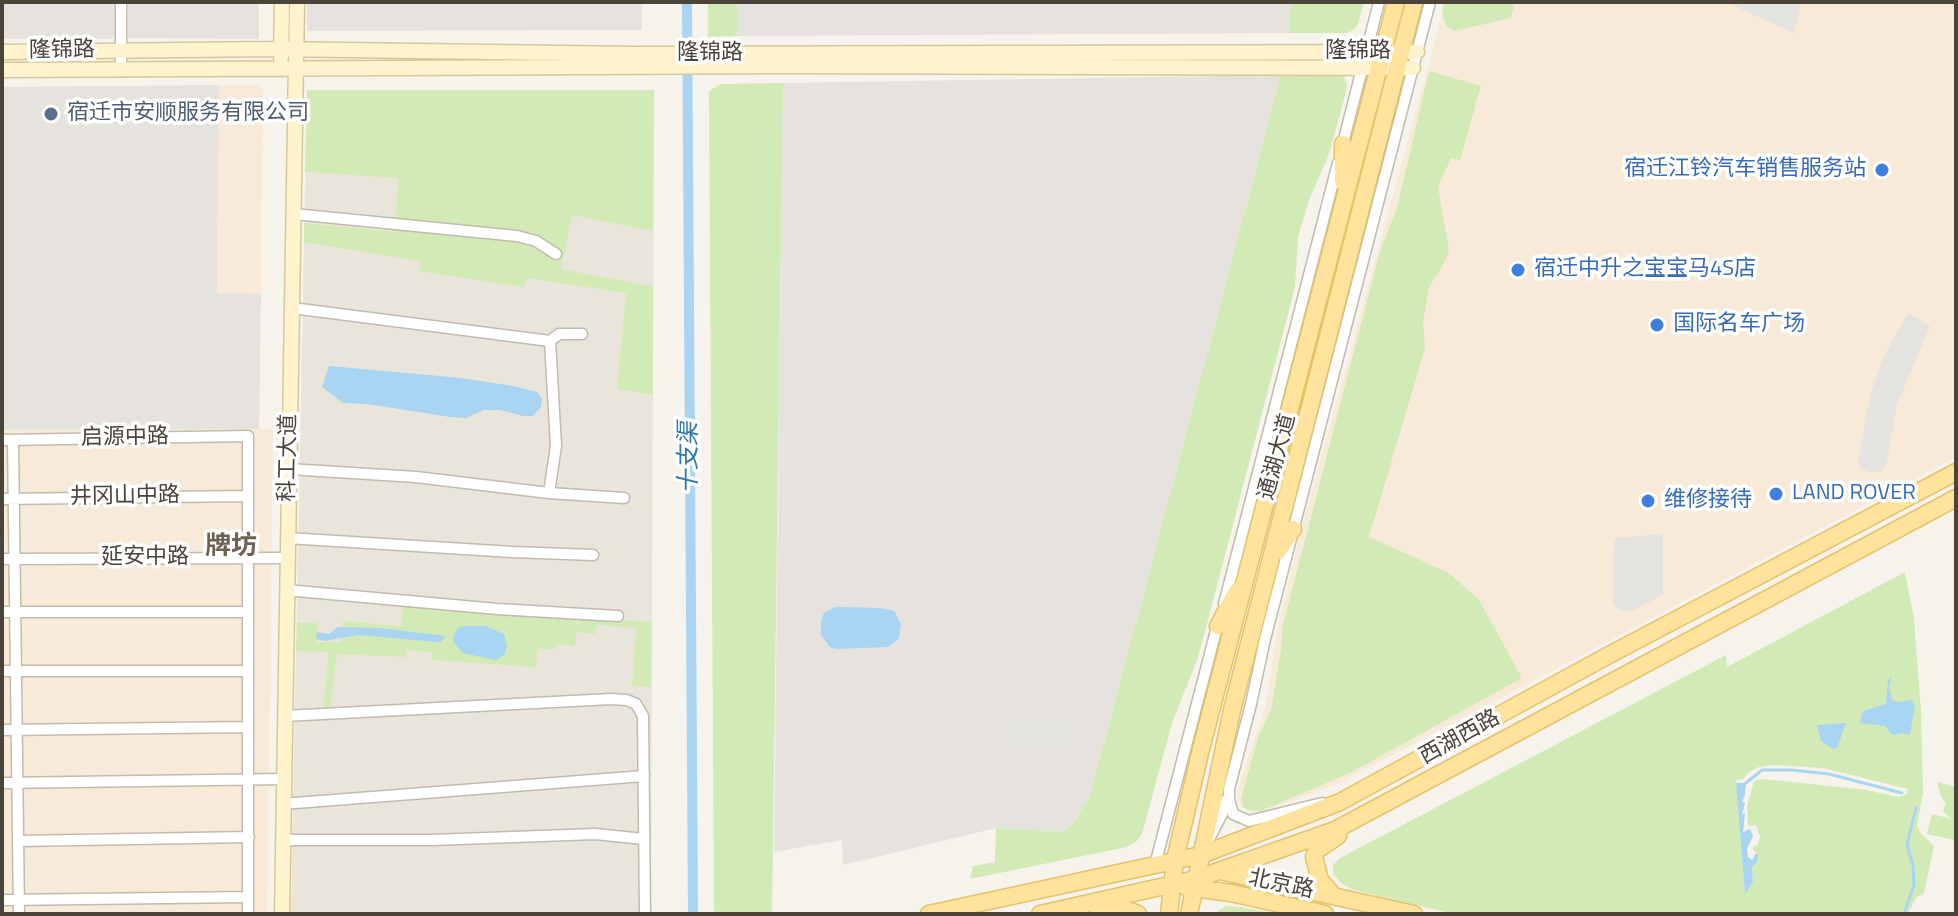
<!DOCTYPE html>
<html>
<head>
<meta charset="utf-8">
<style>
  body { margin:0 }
  #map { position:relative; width:1958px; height:916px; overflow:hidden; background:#f6f3ec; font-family:"Titillium Web",sans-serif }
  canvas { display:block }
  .frame { position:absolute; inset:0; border:4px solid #4b4439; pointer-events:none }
</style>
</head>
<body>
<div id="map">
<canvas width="1958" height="916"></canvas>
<div class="frame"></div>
</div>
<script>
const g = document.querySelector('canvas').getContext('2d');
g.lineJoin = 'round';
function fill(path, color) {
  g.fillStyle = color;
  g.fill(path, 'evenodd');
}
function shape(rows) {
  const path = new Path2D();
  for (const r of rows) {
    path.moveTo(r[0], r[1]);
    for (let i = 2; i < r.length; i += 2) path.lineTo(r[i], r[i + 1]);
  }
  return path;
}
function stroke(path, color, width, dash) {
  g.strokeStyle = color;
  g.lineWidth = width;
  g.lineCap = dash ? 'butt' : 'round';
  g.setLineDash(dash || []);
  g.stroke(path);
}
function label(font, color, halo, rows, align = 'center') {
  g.font = font + ' "Titillium Web","Noto Sans SC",sans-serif';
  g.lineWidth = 7;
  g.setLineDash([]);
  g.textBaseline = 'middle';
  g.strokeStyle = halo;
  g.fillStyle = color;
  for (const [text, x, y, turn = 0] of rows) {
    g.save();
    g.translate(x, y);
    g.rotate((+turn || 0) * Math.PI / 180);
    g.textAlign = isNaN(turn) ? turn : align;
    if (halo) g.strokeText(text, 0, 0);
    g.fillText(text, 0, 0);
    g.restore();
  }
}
const residential = shape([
  [307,90,654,90,651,914,291,914]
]);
const commercial = shape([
  [1446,2,1956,2,1956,457,1340,783,1263,812,1253,813,1240,806,1238,795,1241,779,1265,709,1278,625,1304,520],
  [219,85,262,85,261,294,217,294],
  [273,429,267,914,2,914,2,430]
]);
const industrial = shape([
  [2,2,115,2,115,36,110,39,2,39],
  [128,2,259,2,259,39,128,38],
  [307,2,642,2,642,30,307,31],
  [737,2,1293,2,1289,16,1290,33,737,36],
  [1281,75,1090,796,1074,823,1062,832,996,828,843,865,842,840,774,852,783,83],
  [219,85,217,293,261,294,259,429,2,430,2,87]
]);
const green = shape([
  [708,2,737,2,737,36,708,37],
  [1293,2,1364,2,1358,24,1353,30,1347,33,1290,33,1289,16],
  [1444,2,1515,2,1511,18,1454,31,1446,25,1442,14],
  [1429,71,1481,86,1460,160,1451,158,1438,187,1449,251,1443,265,1429,287,1423,323,1425,348,1369,537,1449,573,1479,600,1522,678,1350,773,1261,811,1248,810,1243,806,1241,799,1258,737,1271,710,1281,650,1282,629,1380,251,1397,208],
  [1337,74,1344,77,1347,84,1346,92,1329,154,1309,200,1298,237,1295,287,1207,624,1197,660,1172,723,1142,834,1136,842,1127,847,970,879,973,866,995,862,996,828,1062,832,1074,823,1090,796,1281,75],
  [783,83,772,914,714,914,709,91,721,84],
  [307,90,654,90,653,231,572,215,561,269,653,287,653,395,617,389,626,293,526,278,524,287,419,271,421,261,304,242,304,223,394,232,399,178,305,172],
  [1905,572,1914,619,1921,711,1923,793,1917,826,1921,834,1934,846,1924,893,1916,898,1908,914,1454,914,1354,890,1342,884,1333,874,1333,865,1340,858,1726,655,1727,667],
  [1774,765,1823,768,1908,789,1906,795,1897,797,1867,790,1764,779,1754,781,1747,806,1748,826,1756,825,1760,837,1758,844,1752,848,1758,855,1757,863,1752,867,1753,882,1745,893,1736,780,1743,779,1749,772,1759,767],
  [403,606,652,622,651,687,632,686,636,628,597,625,595,634,576,632,575,646,556,644,555,649,538,649,536,667,432,660,432,652,407,650,406,657,337,654,330,710,323,710,329,652,296,651,297,623,318,623,317,642,341,642,343,621,401,626],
  [1937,782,1956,787,1954,840,1927,834,1932,814,1952,819,1943,812,1946,803,1941,797],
  [1226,906,1241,907,1278,914,1213,914]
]);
const parking = shape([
  [1725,2,1802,2,1794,33],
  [1908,313,1930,326,1897,404,1886,466,1882,471,1869,472,1862,469,1858,462,1870,396,1883,358],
  [1663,534,1663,595,1632,611,1623,611,1613,605,1614,538],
  [1001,721,1072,721,1072,745,1001,745]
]);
const water = shape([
  [329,366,461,378,513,386,537,392,542,399,541,407,533,416,523,416,500,410,484,410,466,418,450,417,367,404,343,403,322,387],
  [835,607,881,608,894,611,901,624,899,638,888,647,835,649,829,646,821,635,821,621,824,613],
  [465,626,486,626,504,634,507,648,504,655,496,660,463,653,454,643,453,637,458,628],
  [338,627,381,628,445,636,441,642,436,642,358,635,325,641,316,639,317,632,329,634],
  [1892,676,1889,687,1892,700,1898,702,1912,700,1915,706,1910,734,1907,735,1903,733,1892,735,1885,726,1860,723,1863,711,1886,704,1888,680],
  [1846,723,1837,748,1833,749,1821,741,1817,725],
  [1736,783,1746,783,1745,795,1742,802,1745,803,1742,815,1745,813,1743,832,1750,829,1753,836,1747,849,1748,857,1752,860,1756,853,1758,855,1757,863,1752,867,1753,882,1745,894]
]);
const stream = shape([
  [1746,783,1762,770,1792,770,1829,774,1902,793],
  [1904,914,1914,885,1913,865,1907,845,1916,808]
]);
const canal = shape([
  [687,2,693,914]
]);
const street = shape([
  [121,69,121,2],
  [1342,147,1379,2],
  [294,214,517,236,536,241,556,254],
  [292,308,550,341,559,334,582,334],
  [2,440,248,436,248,914],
  [13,440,19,914],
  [289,469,416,477,549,493,624,498],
  [549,493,556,446,550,341],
  [2,499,248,496],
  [287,538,513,552,593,555],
  [2,559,287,558],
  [286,590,497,609,618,616],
  [1224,604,1338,163],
  [2,612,248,612],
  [2,671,248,671],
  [284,716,611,699,627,700,636,704,643,716,645,914],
  [2,730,248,727],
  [2,783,283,779],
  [1322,803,1249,821,1233,814,1229,799,1229,789,1251,704,1265,639,1430,2],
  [282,804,644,776],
  [1209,839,1222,814,1227,799],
  [282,840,432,840,595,834,644,839],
  [19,841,249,837],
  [1155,865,1218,623],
  [2,900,248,897]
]);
const secondary = shape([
  [2,52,273,49,633,54,1417,52],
  [281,58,282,2],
  [2,70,784,66,1413,68],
  [282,914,297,2]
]);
const primary = shape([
  [1343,182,1343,144],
  [1278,551,1293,529],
  [1218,626,1237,591],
  [1220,871,1414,914],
  [1186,887,1231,893,1325,914],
  [1334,896,1320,880,1314,857,1316,851,1338,836],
  [1098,911,1124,909,1138,914],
  [929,914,1201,855,1340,802,1609,655,1956,472],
  [1040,914,1196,879,1335,830,1956,498],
  [1169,914,1175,860,1201,749,1396,2],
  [1189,914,1232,710,1414,2]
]);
const markers = [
  [51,114,8,"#5c6f8a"],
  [1882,170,8,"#3f7fe0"],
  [1518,270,8,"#3f7fe0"],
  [1657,325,8,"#3f7fe0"],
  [1776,494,8,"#3f7fe0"],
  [1648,501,8,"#3f7fe0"]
];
const streetNames = [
  ["隆锦路",62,51,-1],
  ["隆锦路",1358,52],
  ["隆锦路",710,54],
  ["启源中路",125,438,-1],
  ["通湖大道",1278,457,-75],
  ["科工大道",289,458,-89],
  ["井冈山中路",125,497,-1],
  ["延安中路",145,558],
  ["西湖西路",1460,738,-29],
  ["北京路",1281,885,12]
];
const serviceNames = [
  ["宿迁市安顺服务有限公司",67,114]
];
const shopNames = [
  ["宿迁江铃汽车销售服务站",1866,170,"right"],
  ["宿迁中升之宝宝马4S店",1534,270],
  ["国际名车广场",1673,325],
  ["LAND ROVER",1792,494],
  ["维修接待",1664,501]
];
const waterNames = [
  ["十支渠",690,458,-90]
];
const quarterNames = [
  ["牌坊",231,548]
];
fill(residential, '#eae5da');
fill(commercial, '#f7ead8');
fill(industrial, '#e6e2dd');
fill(green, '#d2eab5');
fill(parking, '#e5e3e0');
fill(water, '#a9d4f2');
stroke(stream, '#a9d4f2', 3);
stroke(canal, '#a9d4f2', 10);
stroke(street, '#c2bbae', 13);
stroke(secondary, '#d6c79b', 17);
stroke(primary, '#e6c16a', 19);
stroke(street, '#fff', 10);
stroke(secondary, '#fff3cd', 14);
stroke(primary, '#ffe39c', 16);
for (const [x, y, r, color] of markers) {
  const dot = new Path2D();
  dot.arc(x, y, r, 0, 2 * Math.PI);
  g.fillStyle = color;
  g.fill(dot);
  stroke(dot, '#fff', 3);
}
label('22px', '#4b4439', '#fff', streetNames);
label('22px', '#4e5e75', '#fff', serviceNames, 'left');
label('22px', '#366cbe', '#fff', shopNames, 'left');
label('italic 24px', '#2e7ab2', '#fff', waterNames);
label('bold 26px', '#6e6250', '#fff', quarterNames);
</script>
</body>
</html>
